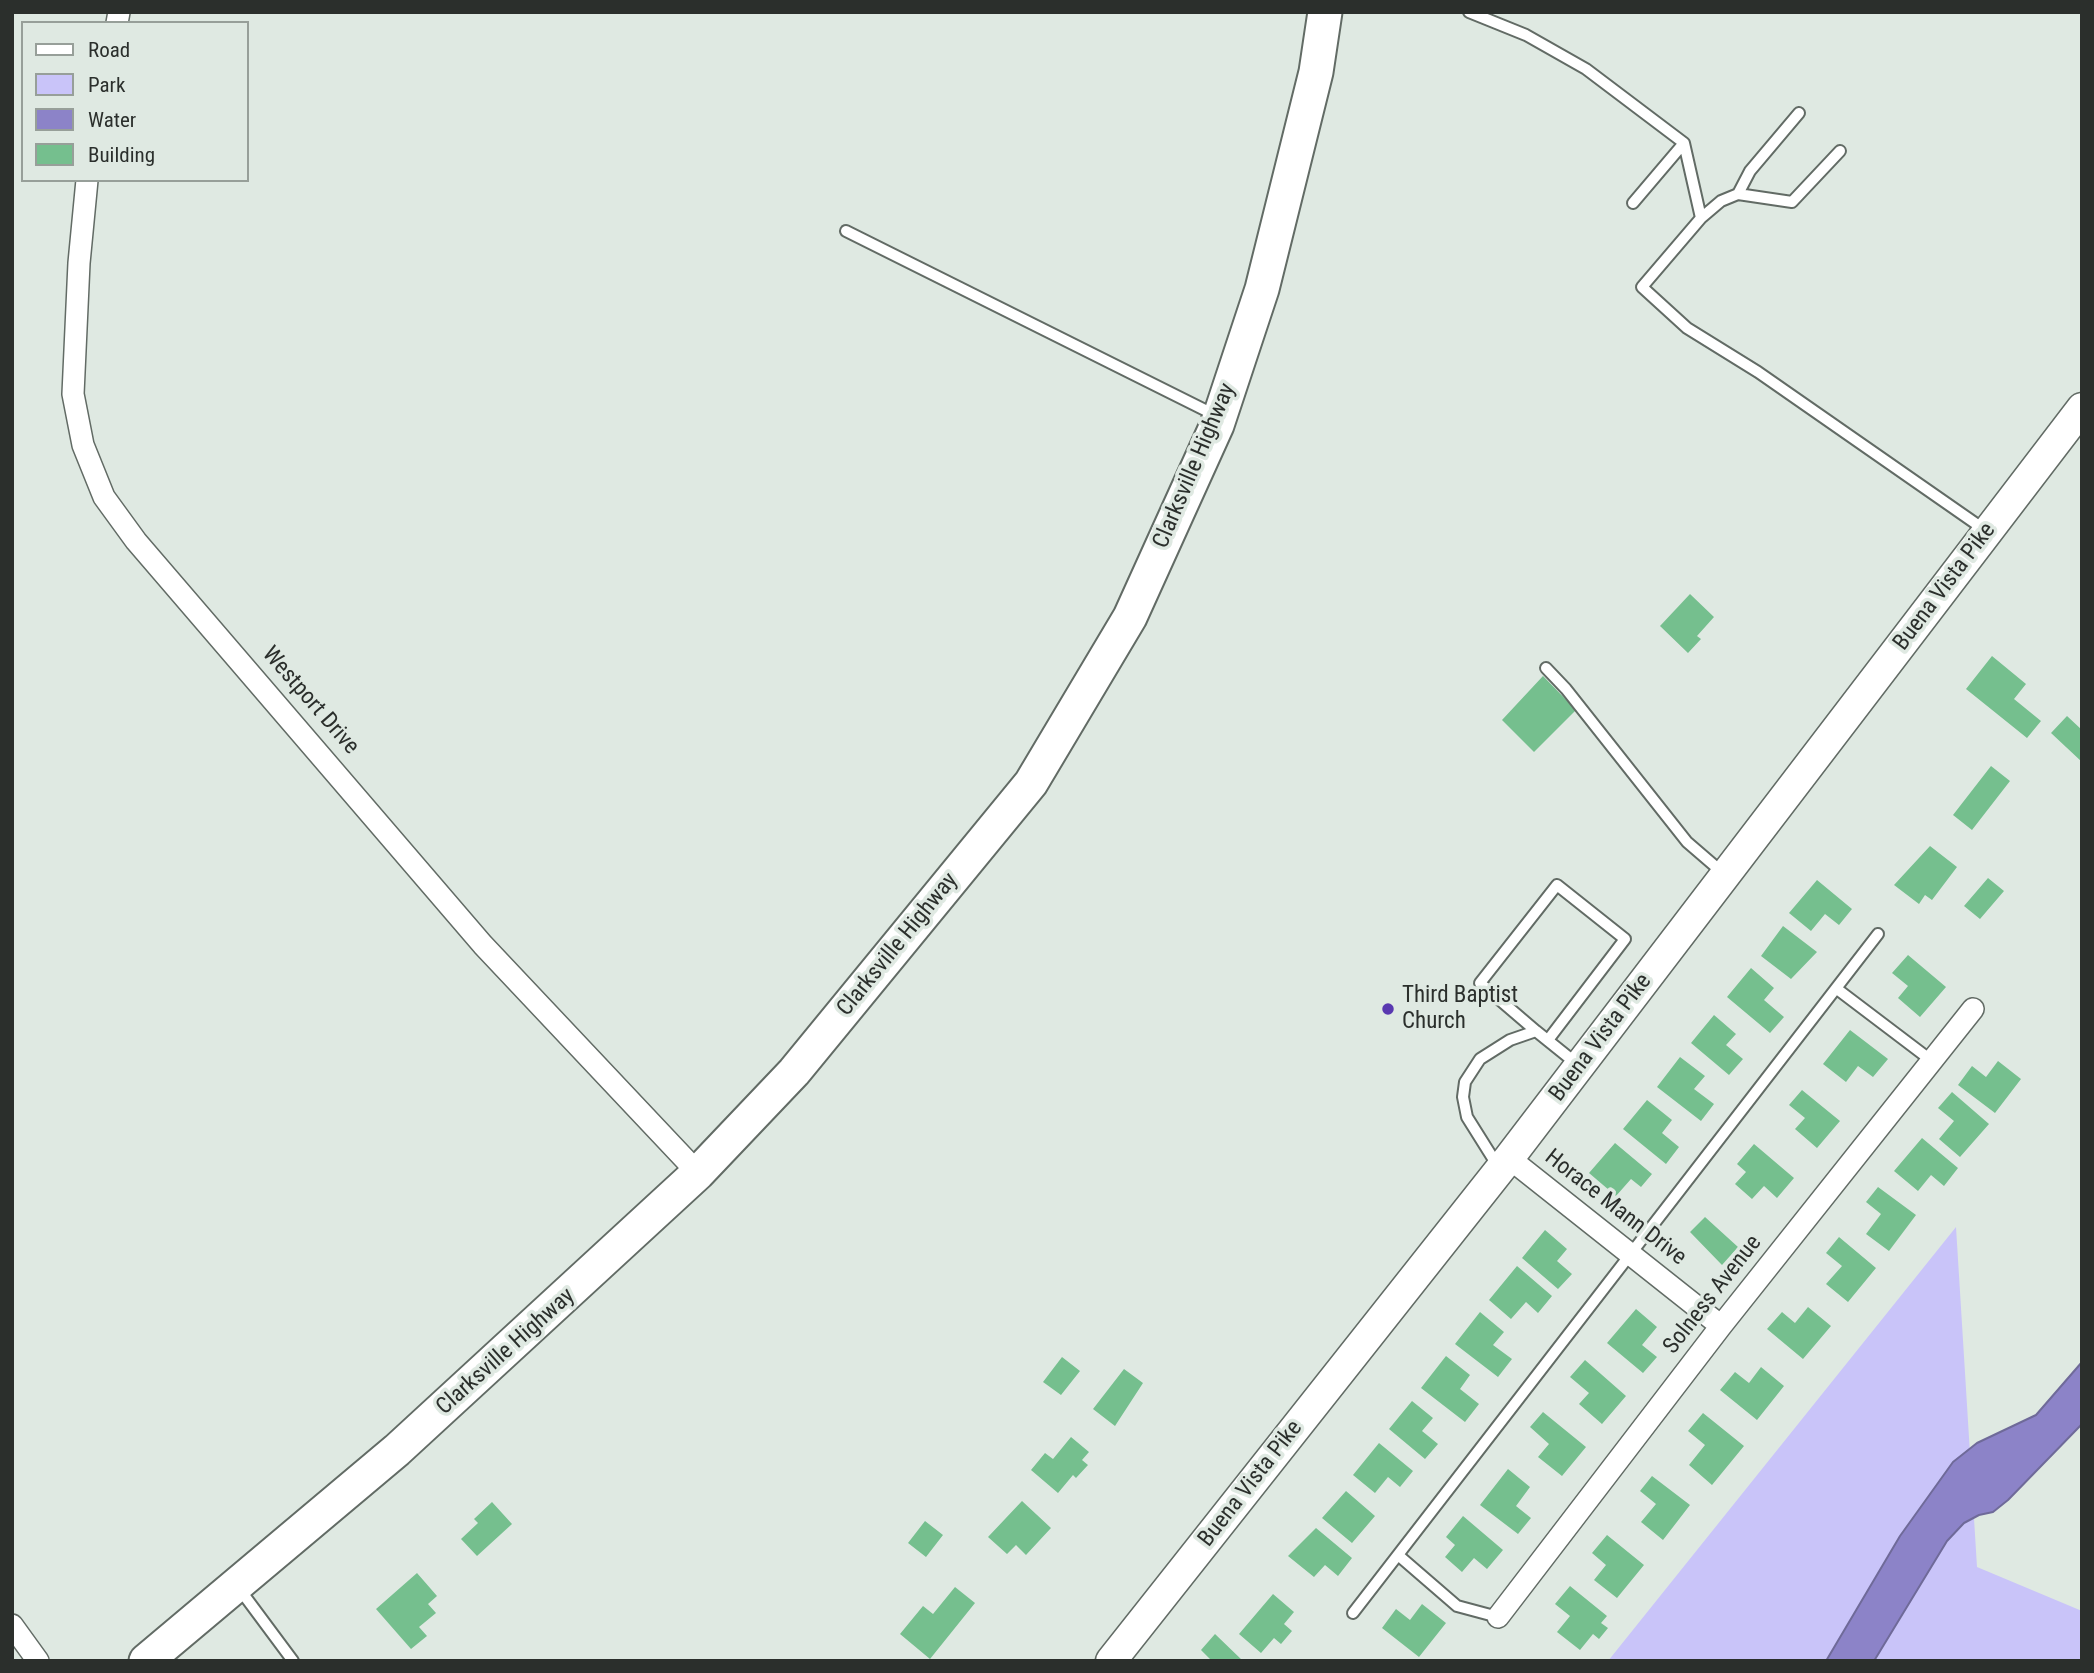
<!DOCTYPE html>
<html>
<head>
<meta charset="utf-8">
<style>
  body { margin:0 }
  #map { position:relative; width:2094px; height:1673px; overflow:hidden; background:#dfe9e2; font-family:"Roboto Condensed",sans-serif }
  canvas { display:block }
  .frame { position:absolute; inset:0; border:14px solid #2b2f2c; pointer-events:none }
  .legend { position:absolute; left:21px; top:21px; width:228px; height:161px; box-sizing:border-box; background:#dfe9e2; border:2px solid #979f99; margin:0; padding:9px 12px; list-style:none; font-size:21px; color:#2b2f2c }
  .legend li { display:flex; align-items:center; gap:14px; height:35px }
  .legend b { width:35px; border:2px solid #979f99 }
</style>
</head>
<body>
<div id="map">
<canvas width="2094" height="1673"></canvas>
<div class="frame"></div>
<ul class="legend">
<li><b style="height:9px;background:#fff"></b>Road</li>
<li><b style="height:19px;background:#c9c4f9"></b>Park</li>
<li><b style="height:19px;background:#8c83c8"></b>Water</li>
<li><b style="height:19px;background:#75bf8e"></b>Building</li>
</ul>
</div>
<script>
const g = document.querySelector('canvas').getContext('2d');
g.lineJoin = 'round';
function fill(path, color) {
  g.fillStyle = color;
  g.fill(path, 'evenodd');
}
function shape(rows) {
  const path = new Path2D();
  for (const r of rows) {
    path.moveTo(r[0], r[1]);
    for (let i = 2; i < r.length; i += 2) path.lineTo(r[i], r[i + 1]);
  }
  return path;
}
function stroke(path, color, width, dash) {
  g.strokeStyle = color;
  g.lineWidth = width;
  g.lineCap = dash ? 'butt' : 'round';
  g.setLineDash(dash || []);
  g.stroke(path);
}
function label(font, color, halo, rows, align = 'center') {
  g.font = font + ' "Roboto Condensed",sans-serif';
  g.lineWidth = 7;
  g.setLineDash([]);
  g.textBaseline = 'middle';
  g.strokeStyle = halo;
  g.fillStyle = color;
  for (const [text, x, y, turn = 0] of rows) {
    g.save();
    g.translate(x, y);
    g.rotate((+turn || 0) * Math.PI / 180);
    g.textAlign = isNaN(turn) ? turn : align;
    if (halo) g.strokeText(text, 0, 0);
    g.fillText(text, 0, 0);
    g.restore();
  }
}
const green = shape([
  [1956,1227,1977,1567,2082,1611,2082,1661,1608,1661]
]);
const water = shape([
  [2082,1362,2082,1424,2008,1500,1993,1512,1979,1515,1964,1523,1947,1541,1874,1661,1826,1661,1900,1536,1953,1462,1977,1443,2036,1415,2082,1362]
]);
const building = shape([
  [1690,594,1714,617,1697,636,1701,639,1688,653,1660,626],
  [1992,656,2026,684,2014,699,2041,721,2027,738,1966,689],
  [1543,676,1576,710,1534,752,1502,720],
  [2067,716,2082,730,2082,762,2051,733],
  [1991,766,2010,781,1972,830,1953,815],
  [1930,846,1957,867,1932,900,1925,895,1919,904,1894,885],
  [1988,878,2004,891,1980,919,1964,906],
  [1817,880,1852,909,1839,925,1825,914,1811,931,1789,913],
  [1783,926,1817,952,1791,979,1761,956],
  [1908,955,1946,987,1920,1017,1898,998,1908,986,1892,973],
  [1751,968,1774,988,1764,1000,1784,1017,1770,1033,1727,997],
  [1714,1015,1736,1034,1726,1045,1743,1059,1729,1075,1691,1043],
  [1850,1030,1888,1059,1873,1077,1858,1066,1846,1082,1823,1064],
  [1680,1057,1705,1076,1694,1089,1714,1104,1701,1121,1657,1087],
  [1998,1061,2021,1079,1995,1113,1958,1085,1972,1066,1986,1077],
  [1802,1090,1840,1121,1817,1148,1795,1129,1805,1118,1789,1105],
  [1952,1092,1989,1124,1960,1157,1939,1139,1954,1121,1938,1108],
  [1647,1100,1672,1120,1662,1133,1679,1147,1666,1164,1623,1129],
  [1922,1138,1958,1168,1944,1186,1931,1175,1918,1191,1894,1171],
  [1615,1143,1652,1174,1641,1187,1631,1179,1616,1196,1589,1173],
  [1754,1144,1794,1178,1777,1198,1764,1186,1752,1199,1735,1184,1746,1172,1737,1164],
  [1878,1187,1916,1215,1889,1251,1866,1234,1881,1214,1866,1202],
  [1705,1217,1738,1247,1722,1265,1690,1232],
  [1545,1230,1567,1249,1557,1261,1572,1274,1558,1289,1522,1258],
  [1839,1237,1876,1268,1848,1302,1826,1284,1842,1266,1826,1253],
  [1517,1266,1552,1296,1538,1313,1526,1302,1511,1319,1489,1300],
  [1808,1307,1831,1326,1803,1359,1767,1329,1782,1312,1795,1323],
  [1636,1309,1657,1327,1642,1345,1657,1357,1643,1373,1607,1343],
  [1480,1312,1504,1332,1493,1345,1512,1359,1498,1377,1455,1344],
  [1446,1356,1470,1375,1460,1389,1479,1404,1465,1422,1421,1388],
  [1062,1357,1080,1371,1061,1395,1043,1382],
  [1585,1360,1626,1396,1602,1424,1579,1404,1589,1393,1570,1377],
  [1761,1367,1784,1386,1757,1420,1720,1390,1735,1372,1749,1383],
  [1124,1369,1143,1383,1115,1426,1093,1409],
  [1412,1401,1433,1418,1422,1431,1438,1444,1425,1459,1389,1429],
  [1543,1412,1586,1447,1562,1476,1538,1457,1549,1444,1530,1427],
  [1703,1413,1744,1446,1712,1485,1689,1465,1705,1445,1688,1431],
  [1071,1437,1089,1452,1082,1460,1088,1465,1076,1478,1073,1475,1058,1493,1031,1470,1045,1453,1053,1459],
  [1379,1443,1413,1471,1400,1487,1388,1477,1375,1493,1353,1475],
  [1508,1469,1530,1487,1516,1506,1531,1518,1518,1534,1480,1505],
  [1652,1476,1690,1505,1663,1540,1641,1522,1656,1504,1640,1491],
  [1346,1491,1375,1516,1352,1543,1322,1518],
  [1022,1501,1051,1528,1026,1555,1016,1545,1007,1554,988,1537],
  [492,1502,512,1524,477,1556,461,1539,478,1523,474,1519],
  [1463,1516,1503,1550,1487,1569,1474,1558,1462,1572,1445,1557,1455,1545,1446,1537],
  [925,1521,943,1535,926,1557,908,1543],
  [1316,1528,1352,1558,1338,1576,1325,1565,1314,1577,1288,1556],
  [1607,1535,1644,1565,1617,1598,1594,1580,1606,1565,1592,1553],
  [417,1573,437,1596,428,1604,436,1613,419,1627,427,1636,411,1649,376,1609],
  [1570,1586,1607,1616,1601,1623,1608,1628,1599,1639,1593,1634,1580,1650,1557,1632,1570,1616,1555,1604],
  [955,1587,975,1603,930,1659,900,1634,923,1606,933,1614],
  [1273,1594,1294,1612,1284,1624,1292,1631,1281,1644,1274,1638,1261,1653,1239,1634],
  [1422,1604,1446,1623,1419,1657,1382,1628,1396,1609,1410,1620],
  [1215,1634,1243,1661,1212,1661,1201,1650]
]);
const lane = shape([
  [1469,12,1526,35,1586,69,1684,143,1701,218,1642,287,1687,328,1758,372,1985,530],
  [1738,194,1750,171,1799,113],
  [1633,203,1684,143],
  [1701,218,1721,201,1738,194,1792,202,1840,151],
  [846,231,1217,416],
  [1546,668,1566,689,1687,842,1723,873],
  [1837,989,1932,1061],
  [1548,1040,1625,939,1557,885,1480,983,1536,1031,1577,1064],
  [1499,1168,1467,1117,1463,1097,1465,1082,1480,1059,1510,1040,1536,1031],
  [1398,1555,1457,1606,1498,1617],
  [238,1587,293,1661],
  [1353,1613,1878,934]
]);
const street = shape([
  [117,23,119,12],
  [87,180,79,263,73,394,83,445,104,497,136,541,483,945,698,1173],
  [1509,1158,1721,1326],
  [1498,1617,1721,1326,1973,1009],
  [12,1625,38,1661]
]);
const secondary = shape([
  [1111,1661,1509,1158,2082,408]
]);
const primary = shape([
  [146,1661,397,1450,698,1173,794,1072,1031,783,1130,617,1217,425,1262,289,1316,72,1325,12]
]);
const markers = [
  [1388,1009,7,"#5938b0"]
];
const streetNames = [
  ["Clarksville Highway",1195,466,-67],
  ["Buena Vista Pike",1945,587,-53],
  ["Westport Drive",310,701,49],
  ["Clarksville Highway",898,945,-51],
  ["Buena Vista Pike",1601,1038,-53],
  ["Horace Mann Drive",1615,1208,38],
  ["Solness Avenue",1713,1295,-52],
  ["Clarksville Highway",506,1352,-42],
  ["Buena Vista Pike",1251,1484,-52]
];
const poiNames = [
  ["Third Baptist",1402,996],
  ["Church",1402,1022]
];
fill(green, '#c9c4f9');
fill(water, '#8c83c8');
stroke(water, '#6f6a99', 2);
fill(building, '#75bf8e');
stroke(lane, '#626b65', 14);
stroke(street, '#626b65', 24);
stroke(secondary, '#626b65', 33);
stroke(primary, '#626b65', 37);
stroke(lane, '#fff', 10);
stroke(street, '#fff', 21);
stroke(secondary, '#fff', 30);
stroke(primary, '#fff', 33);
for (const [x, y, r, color] of markers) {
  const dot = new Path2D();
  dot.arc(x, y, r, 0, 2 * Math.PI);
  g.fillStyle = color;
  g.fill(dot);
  stroke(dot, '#dfe9e2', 2.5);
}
label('23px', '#2b2f2c', '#dfe9e2', streetNames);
label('23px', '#2b2f2c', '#dfe9e2', poiNames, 'left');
</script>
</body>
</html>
